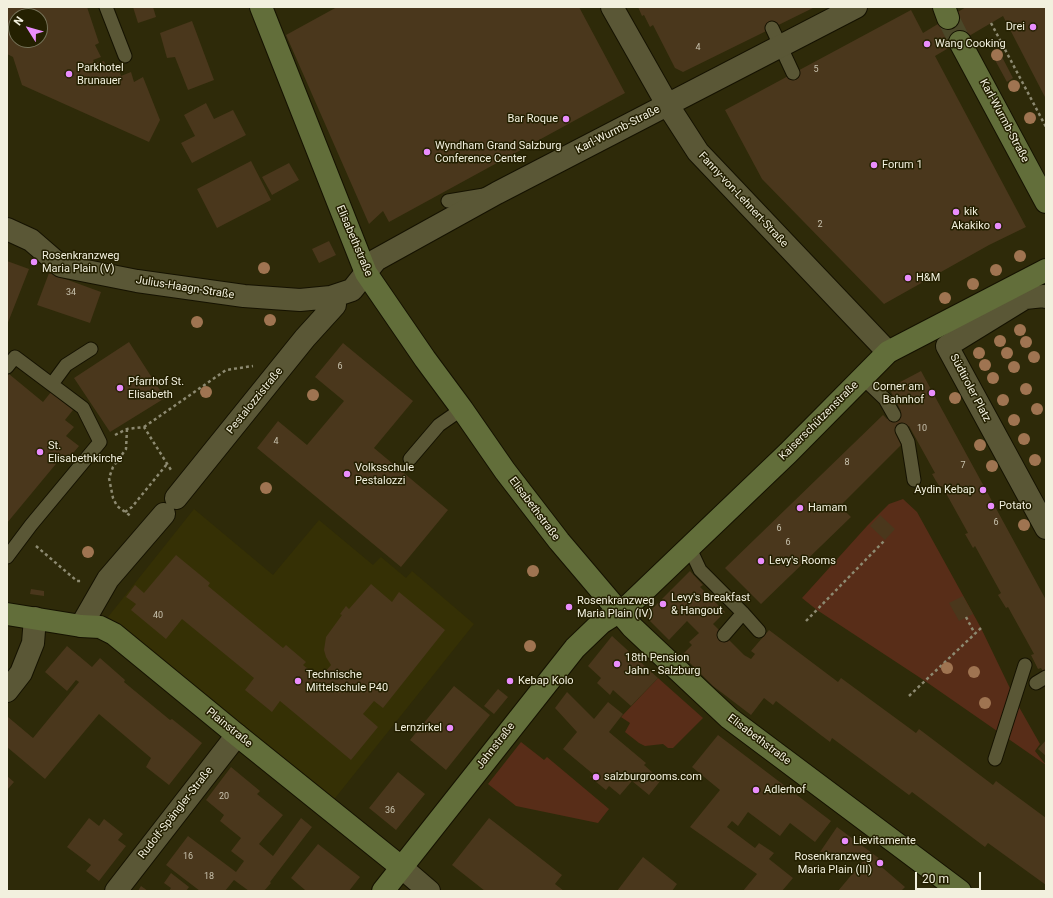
<!DOCTYPE html>
<html>
<head>
<meta charset="utf-8">
<style>
  body { margin:0 }
  #map { position:relative; width:1053px; height:898px; overflow:hidden; background:#2e2a09; font-family:Roboto,sans-serif }
  canvas { display:block }
  .frame { position:absolute; inset:0; border:8px solid #f2f0de; pointer-events:none }
  .north { position:absolute; left:8px; top:8px; width:40px; height:40px; box-sizing:border-box; background:#242001; border:1px solid #767359; border-radius:50%; rotate:307deg; font-size:11px; font-weight:700; line-height:16px; text-align:center; color:#f2f0de }
  .north::after { content:''; display:block; margin:auto; width:14px; height:18px; background:#ea8dfd; clip-path:polygon(50% 0,100% 100%,50% 72%,0 100%) }
  .scale { position:absolute; left:915px; top:872px; width:66px; height:18px; box-sizing:border-box; border:2px solid #f2f0de; border-top:0; padding-left:5px; font-size:12px; line-height:14px; white-space:nowrap; color:#f2f0de; -webkit-text-stroke:3px #242001; paint-order:stroke }
</style>
</head>
<body>
<div id="map">
<canvas width="1053" height="898"></canvas>
<div class="frame"></div>
<div class="north">N</div>
<div class="scale">20 m</div>
</div>
<script>
const g = document.querySelector('canvas').getContext('2d');
g.lineJoin = 'round';
function fill(path, color) {
  g.fillStyle = color;
  g.fill(path, 'evenodd');
}
function shape(rows) {
  const path = new Path2D();
  for (const r of rows) {
    path.moveTo(r[0], r[1]);
    for (let i = 2; i < r.length; i += 2) path.lineTo(r[i], r[i + 1]);
  }
  return path;
}
function stroke(path, color, width, dash) {
  g.strokeStyle = color;
  g.lineWidth = width;
  g.lineCap = dash ? 'butt' : 'round';
  g.setLineDash(dash || []);
  g.stroke(path);
}
function label(font, color, halo, rows, align = 'center') {
  g.font = font + ' Roboto,sans-serif';
  g.lineWidth = 3;
  g.setLineDash([]);
  g.textBaseline = 'middle';
  g.strokeStyle = halo;
  g.fillStyle = color;
  for (const [text, x, y, turn = 0] of rows) {
    g.save();
    g.translate(x, y);
    g.rotate((+turn || 0) * Math.PI / 180);
    g.textAlign = isNaN(turn) ? turn : align;
    if (halo) g.strokeText(text, 0, 0);
    g.fillText(text, 0, 0);
    g.restore();
  }
}
const built = shape([
  [194,509,273,575,319,520,373,565,381,557,406,578,412,571,474,624,328,807,100,627]
]);
const green = shape([
  [903,499,917,512,981,628,1019,707,1040,744,1035,751,1046,765,925,681,817,610,802,598,867,526,889,504],
  [658,678,703,718,673,748,668,748,663,744,645,746,639,743,625,732,630,723,621,717],
  [521,742,544,760,547,757,609,809,598,823,516,806,488,784]
]);
const building = shape([
  [7,7,87,7,99,43,95,45,101,57,93,60,95,63,104,61,108,71,118,66,121,76,131,72,134,82,143,77,160,120,149,142,22,85,13,57,7,54],
  [16,16,40,16,40,40,16,40],
  [133,7,153,7,156,17,138,23],
  [337,7,579,7,625,93,389,222,383,211,369,224,286,35],
  [638,7,815,7,683,72,675,68,653,25,650,27,644,15,642,16],
  [966,7,1046,7,1046,99,1003,16,935,56,1026,227,989,245,884,304,762,179,725,110,911,10,923,33],
  [192,21,214,80,188,90,175,57,167,58,160,33],
  [1002,57,1013,78,1007,82,995,60],
  [206,103,214,119,233,110,246,135,192,163,181,143,195,136,184,115],
  [251,161,271,200,217,228,197,189],
  [289,163,299,180,272,195,262,177],
  [329,241,336,255,319,263,312,249],
  [7,261,29,269,7,325],
  [49,273,101,292,90,323,37,305],
  [129,342,165,398,110,432,74,378],
  [343,343,413,401,374,448,448,510,401,567,257,448,278,421,307,445,344,401,315,377],
  [921,371,1046,600,1046,676,1041,668,1038,669,1031,655,1034,654,1008,607,1006,608,998,595,1001,593,975,546,973,548,965,534,968,533,942,486,940,487,936,481,932,474,935,473,909,426,895,433,901,445,840,506,851,517,761,604,725,568,883,415,887,419,901,411,889,388],
  [9,374,43,402,51,392,73,410,65,420,74,427,66,436,79,446,65,463,60,459,7,523,7,376],
  [880,515,895,529,885,540,870,526],
  [176,555,210,583,208,586,283,648,286,645,306,662,303,665,320,678,331,665,326,657,324,650,326,637,342,615,340,614,346,606,349,609,371,584,392,602,399,592,445,630,383,708,374,701,363,714,378,727,351,760,280,701,272,712,245,690,254,678,182,619,166,639,131,610,136,604,126,597,135,585,144,593],
  [690,571,703,585,700,587,725,612,713,624,744,655,751,659,755,654,751,651,769,630,838,682,841,678,916,733,919,729,993,785,996,781,1046,818,1046,885,988,843,985,847,912,792,909,795,832,738,830,742,776,701,773,705,764,698,751,715,713,686,682,655,692,645,689,642,699,633,687,621,669,640,645,616],
  [31,589,44,591,44,596,30,594],
  [963,596,973,614,959,621,949,603],
  [612,636,658,678,631,706,613,690,610,695,597,683,601,678,588,666],
  [67,646,92,667,100,658,125,680,124,682,170,720,172,719,202,743,169,785,146,767,151,758,99,714,45,779,7,747,7,718,8,717,33,738,79,682,76,680,67,691,45,672],
  [454,686,490,715,446,770,410,740],
  [498,689,508,697,494,714,484,706],
  [567,692,594,719,608,702,623,714,609,732,646,763,644,765,661,780,649,795,632,781,620,795,609,786,606,790,590,777,593,774,563,749,577,732,555,708],
  [718,735,831,821,815,842,790,823,780,836,748,812,738,826,732,821,727,827,755,848,759,843,774,853,769,859,793,878,782,891,743,891,757,874,690,827,720,790,692,767],
  [1046,740,1046,756,1038,749],
  [231,767,260,791,257,794,283,815,259,844,273,856,301,818,312,827,270,882,271,883,264,891,249,891,234,880,225,891,200,891,166,865,188,836,236,872,244,861,231,851,241,838,220,821,224,815,206,800],
  [398,772,425,794,396,830,369,808],
  [7,776,14,782,7,790],
  [89,818,99,826,104,819,123,834,118,840,126,846,99,881,86,871,91,865,67,847],
  [489,818,562,875,555,884,564,891,485,891,452,865],
  [837,827,880,859,877,863,905,887,901,891,838,891,864,860,820,852],
  [318,844,360,877,349,891,304,891,305,890,291,878],
  [643,857,677,884,672,891,617,891],
  [171,873,189,887,186,891,169,891,171,888,164,883],
  [141,886,148,891,138,891]
]);
const secondaryTunnel = shape([
  [948,18,960,42]
]);
const path = shape([
  [991,23,1046,127],
  [144,427,226,370,253,366],
  [127,429,126,449,113,467,109,478,113,498,117,506,132,517],
  [115,435,127,429,144,427,171,470],
  [125,512,132,507,167,464],
  [36,546,77,581,82,581],
  [966,617,975,634],
  [806,621,885,540],
  [909,696,981,628]
]);
const lane = shape([
  [106,7,125,56],
  [772,28,793,73],
  [448,201,484,195],
  [7,367,15,357,83,408,100,442,31,525,7,557],
  [863,378,885,399,894,415],
  [52,384,66,365,91,349],
  [902,430,908,442,914,480],
  [410,459,439,425,462,409],
  [687,549,693,555,700,570,743,613],
  [724,635,743,613,759,631],
  [1036,683,1046,677],
  [995,759,1025,665]
]);
const street = shape([
  [612,7,667,104,698,152,888,352],
  [7,229,31,240,61,266,137,281,244,296,300,300,331,297,352,290,376,260,497,193,856,7],
  [1046,297,1044,296,1025,298,947,346,1046,528],
  [176,498,305,338,335,305],
  [81,626,108,579,164,514],
  [7,691,21,673,33,643,35,618],
  [401,867,429,891],
  [116,891,237,735]
]);
const secondary = shape([
  [261,7,366,273,425,359,462,409,505,471,559,541,632,627,729,718,960,891],
  [944,7,948,18],
  [960,42,1046,202],
  [7,614,81,626,100,627,114,634,237,735,401,867],
  [383,891,575,648,601,623,628,606,788,453,888,352,1046,270]
]);
const trees = [
  [997,55],
  [1014,86],
  [1030,118],
  [1020,256],
  [264,268],
  [996,270],
  [973,284],
  [945,298],
  [270,320],
  [197,322],
  [1020,330],
  [1000,341],
  [1026,342],
  [979,353],
  [1007,353],
  [1034,357],
  [985,365],
  [1014,367],
  [993,378],
  [1026,389],
  [206,392],
  [313,395],
  [955,398],
  [1003,400],
  [1037,409],
  [1014,420],
  [1024,439],
  [980,445],
  [1035,460],
  [992,466],
  [266,488],
  [1024,525],
  [88,552],
  [533,571],
  [530,646],
  [947,668],
  [974,672],
  [985,703]
];
const markers = [
  [1033,27,4,"#ea8dfd"],
  [927,44,4,"#ea8dfd"],
  [69,74,4,"#ea8dfd"],
  [566,119,4,"#ea8dfd"],
  [427,152,4,"#ea8dfd"],
  [874,165,4,"#ea8dfd"],
  [956,212,4,"#ea8dfd"],
  [998,226,4,"#ea8dfd"],
  [34,262,4,"#ea8dfd"],
  [908,278,4,"#ea8dfd"],
  [120,388,4,"#ea8dfd"],
  [932,393,4,"#ea8dfd"],
  [40,452,4,"#ea8dfd"],
  [347,474,4,"#ea8dfd"],
  [983,490,4,"#ea8dfd"],
  [991,506,4,"#ea8dfd"],
  [800,508,4,"#ea8dfd"],
  [761,561,4,"#ea8dfd"],
  [663,604,4,"#ea8dfd"],
  [569,607,4,"#ea8dfd"],
  [617,664,4,"#ea8dfd"],
  [298,681,4,"#ea8dfd"],
  [510,681,4,"#ea8dfd"],
  [450,728,4,"#ea8dfd"],
  [596,777,4,"#ea8dfd"],
  [756,790,4,"#ea8dfd"],
  [845,841,4,"#ea8dfd"],
  [880,863,4,"#ea8dfd"]
];
const numberNames = [
  ["4",698,48],
  ["5",816,70],
  ["2",820,225],
  ["34",71,293],
  ["6",340,367],
  ["10",922,429],
  ["4",276,442],
  ["8",847,463],
  ["7",963,466],
  ["6",996,523],
  ["6",779,529],
  ["6",788,543],
  ["40",158,616],
  ["20",224,797],
  ["36",390,811],
  ["16",188,857],
  ["18",209,877]
];
const poiNames = [
  ["Drei",1025,27,"right"],
  ["Wang Cooking",935,44],
  ["Parkhotel",77,68],
  ["Brunauer",77,81],
  ["Bar Roque",558,119,"right"],
  ["Wyndham Grand Salzburg",435,146],
  ["Conference Center",435,159],
  ["Forum 1",882,165],
  ["kik",964,212],
  ["Akakiko",990,226,"right"],
  ["Rosenkranzweg",42,256],
  ["Maria Plain (V)",42,269],
  ["H&M",916,278],
  ["Pfarrhof St.",128,382],
  ["Elisabeth",128,395],
  ["Corner am",924,387,"right"],
  ["Bahnhof",924,400,"right"],
  ["St.",48,446],
  ["Elisabethkirche",48,459],
  ["Volksschule",355,468],
  ["Pestalozzi",355,481],
  ["Aydin Kebap",975,490,"right"],
  ["Potato",999,506],
  ["Hamam",808,508],
  ["Levy's Rooms",769,561],
  ["Levy's Breakfast",671,598],
  ["& Hangout",671,611],
  ["Rosenkranzweg",577,601],
  ["Maria Plain (IV)",577,614],
  ["18th Pension",625,658],
  ["Jahn - Salzburg",625,671],
  ["Technische",306,675],
  ["Mittelschule P40",306,688],
  ["Kebap Kolo",518,681],
  ["Lernzirkel",442,728,"right"],
  ["salzburgrooms.com",604,777],
  ["Adlerhof",764,790],
  ["Lievitamente",853,841],
  ["Rosenkranzweg",872,857,"right"],
  ["Maria Plain (III)",872,870,"right"]
];
const streetNames = [
  ["Karl-Wurmb-Straße",1004,121,62],
  ["Karl-Wurmb-Straße",618,130,-27],
  ["Fanny-von-Lehnert-Straße",743,200,47],
  ["Elisabethstraße",354,241,67],
  ["Julius-Haagn-Straße",185,288,9],
  ["Südtiroler Platz",970,388,62],
  ["Pestalozzistraße",255,401,-51],
  ["Kaiserschützenstraße",819,421,-45],
  ["Elisabethstraße",534,509,53],
  ["Plainstraße",229,728,39],
  ["Elisabethstraße",759,740,37],
  ["Jahnstraße",496,746,-52],
  ["Rudolf-Spängler-Straße",176,813,-52]
];
fill(built, '#353005');
fill(green, '#582d18');
fill(building, '#4a371c');
stroke(secondaryTunnel, '#4b4829', 22, [22, 11]);
stroke(lane, '#151200', 15);
stroke(street, '#151200', 24);
stroke(secondary, '#151200', 24);
stroke(path, '#8d8a71', 2.5, [3, 3]);
stroke(lane, '#5a5736', 13);
stroke(street, '#5a5736', 22);
stroke(secondary, '#626e3a', 22);
g.fillStyle = '#9f7451';
for (const [x, y] of trees) {
  g.beginPath();
  g.arc(x, y, 6, 0, 2 * Math.PI);
  g.fill();
}
for (const [x, y, r, color] of markers) {
  const dot = new Path2D();
  dot.arc(x, y, r, 0, 2 * Math.PI);
  g.fillStyle = color;
  g.fill(dot);
  stroke(dot, '#242001', 1.5);
}
label('9px', '#c8c2ae', null, numberNames);
label('11px', '#f2f0de', '#242001', poiNames, 'left');
label('11px', '#f2f0de', '#242001', streetNames);
</script>
</body>
</html>
